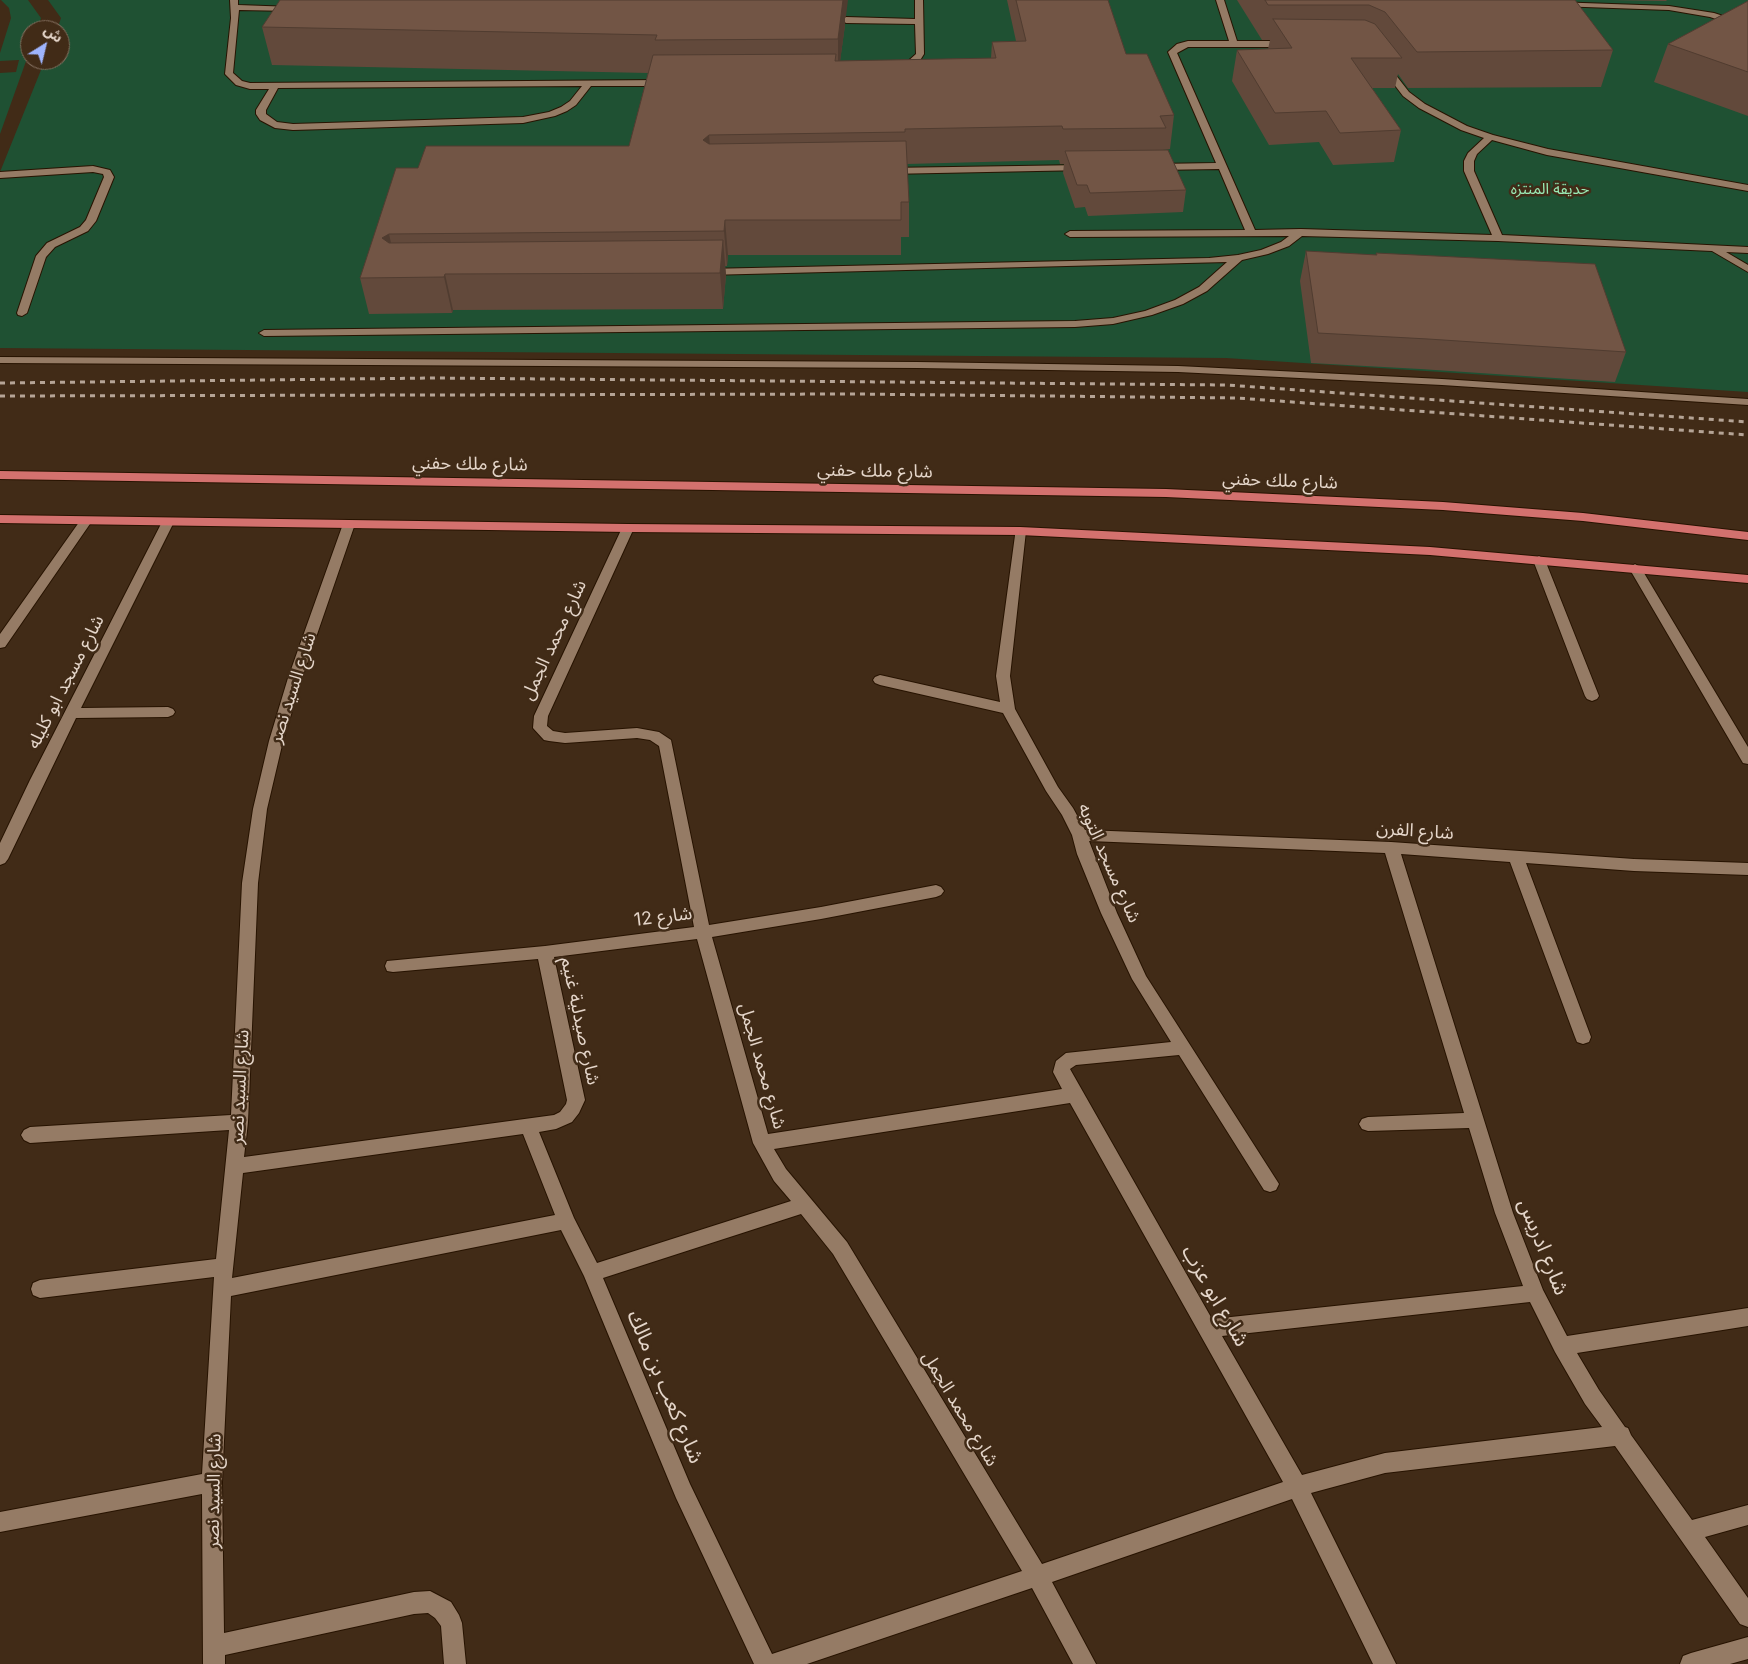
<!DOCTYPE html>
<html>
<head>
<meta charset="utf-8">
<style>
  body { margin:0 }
  #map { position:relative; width:1748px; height:1664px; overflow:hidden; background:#412b17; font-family:Inter,"Noto Sans Arabic",sans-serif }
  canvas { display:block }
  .north { position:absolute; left:20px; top:20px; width:50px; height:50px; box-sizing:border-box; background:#412b17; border:1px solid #836f5f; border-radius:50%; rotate:36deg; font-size:14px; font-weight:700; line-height:20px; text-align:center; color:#e5d6ca }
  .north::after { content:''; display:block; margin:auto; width:18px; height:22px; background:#9eb4fd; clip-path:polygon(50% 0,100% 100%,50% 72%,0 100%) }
</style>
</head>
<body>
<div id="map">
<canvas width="1748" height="1664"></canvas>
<div class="north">ش</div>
</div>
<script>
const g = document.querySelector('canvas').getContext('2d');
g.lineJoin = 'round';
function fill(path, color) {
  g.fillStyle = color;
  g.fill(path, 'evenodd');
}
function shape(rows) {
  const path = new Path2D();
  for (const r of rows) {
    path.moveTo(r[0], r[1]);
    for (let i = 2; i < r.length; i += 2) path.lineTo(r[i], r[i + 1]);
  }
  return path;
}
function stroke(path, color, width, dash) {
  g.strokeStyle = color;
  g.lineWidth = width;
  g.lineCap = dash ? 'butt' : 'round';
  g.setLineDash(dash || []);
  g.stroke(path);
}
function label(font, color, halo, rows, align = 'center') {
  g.font = font + ' Inter,"Noto Sans Arabic",sans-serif';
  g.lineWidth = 5;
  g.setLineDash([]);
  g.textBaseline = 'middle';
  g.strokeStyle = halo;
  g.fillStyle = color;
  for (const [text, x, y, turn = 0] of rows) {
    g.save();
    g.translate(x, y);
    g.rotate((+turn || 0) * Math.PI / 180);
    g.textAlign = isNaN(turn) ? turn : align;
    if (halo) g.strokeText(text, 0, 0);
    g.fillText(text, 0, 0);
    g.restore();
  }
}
const green = shape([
  [1,0,28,0,41,18,37,30,30,30,30,50,0,134,0,73,16,72,19,60,0,61,0,53,11,18,9,8],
  [48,0,1748,0,1748,392,1226,358,0,348,0,172,45,60,60,60,60,30,57,30,61,18]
]);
const minor = shape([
  [230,0,238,0,238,5,293,7,297,9,293,11,239,10,233,73,242,81,250,83,665,80,669,83,665,86,591,86,576,105,567,111,555,116,523,123,293,130,275,128,260,120,256,114,256,110,269,89,250,89,236,85,225,74,231,18,230,0],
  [582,86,570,101,561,107,549,112,523,117,293,124,277,122,266,114,266,110,278,88,582,86],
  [915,0,923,0,924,54,919,62,904,73,897,71,916,54,915,24,846,23,842,20,846,17,915,19,915,0],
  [1216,0,1224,0,1237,41,1289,41,1293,44,1289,47,1188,47,1177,53,1255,230,1301,229,1492,235,1464,171,1464,161,1468,153,1484,138,1461,130,1419,108,1403,96,1381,67,1385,64,1388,65,1409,92,1425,104,1467,126,1493,135,1548,149,1748,185,1748,191,1547,155,1492,140,1477,154,1474,161,1474,171,1502,235,1748,247,1748,253,1726,252,1748,265,1748,272,1712,251,1498,241,1302,236,1289,246,1268,254,1242,260,1207,291,1183,304,1152,315,1113,324,1075,327,264,336,259,333,264,330,1075,321,1113,318,1145,311,1175,300,1199,287,1227,262,706,275,701,272,706,269,1209,258,1238,255,1261,250,1281,242,1289,236,1070,237,1065,234,1070,231,1245,230,1219,169,1157,170,1152,167,1157,164,1216,163,1168,52,1177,44,1188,41,1229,41,1216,0],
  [1554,2,1669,6,1714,13,1748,24,1748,30,1710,17,1669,10,1557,6,1554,6,1554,2],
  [1084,165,1087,166,1087,170,887,174,882,171,887,168,1084,165],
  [93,166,110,170,114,177,96,221,88,231,55,247,46,257,27,313,22,316,18,315,17,313,36,256,47,243,80,227,86,220,104,177,103,174,93,172,0,178,0,172,93,166],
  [0,357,917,362,1178,366,1442,379,1748,399,1748,405,1442,385,1178,372,917,368,0,363,0,357],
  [86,517,92,521,5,647,0,648,0,634,82,518,86,517],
  [168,518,174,522,81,708,168,707,173,709,175,712,173,715,168,717,76,718,8,859,5,863,0,865,0,843,30,780,162,522,168,518],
  [349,520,355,524,302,678,283,741,267,809,258,883,248,1122,244,1157,554,1115,560,1112,566,1104,567,1100,538,959,393,972,387,971,385,966,387,961,545,946,694,927,659,746,650,740,637,738,565,743,549,741,544,740,533,728,534,716,622,528,628,524,634,528,548,716,547,726,553,731,565,733,637,728,659,732,671,740,709,925,821,907,936,885,941,887,944,891,941,895,936,897,821,919,712,937,768,1134,1062,1089,1053,1072,1056,1061,1066,1053,1171,1042,1132,979,1101,913,1077,854,1072,835,1062,815,1046,791,1003,713,880,685,875,683,873,680,875,677,880,675,1000,702,996,676,1016,528,1024,528,1026,531,1010,676,1015,709,1058,787,1073,808,1085,830,1391,842,1634,859,1748,863,1748,875,1634,871,1526,863,1591,1037,1589,1042,1583,1044,1577,1042,1575,1037,1510,862,1401,854,1513,1213,1543,1290,1567,1336,1748,1308,1748,1326,1577,1353,1599,1390,1625,1427,1628,1428,1631,1435,1692,1520,1748,1505,1748,1525,1705,1537,1748,1598,1748,1627,1740,1624,1615,1446,1385,1473,1311,1493,1396,1664,1373,1664,1292,1499,1052,1582,1096,1664,1073,1664,1032,1588,807,1664,754,1664,676,1498,584,1276,561,1230,231,1296,222,1482,224,1633,414,1592,430,1591,451,1602,459,1615,462,1623,466,1664,444,1664,441,1626,435,1618,428,1613,414,1614,225,1655,225,1664,203,1664,202,1494,0,1532,0,1512,202,1474,214,1277,40,1298,33,1295,31,1289,33,1283,40,1280,216,1259,229,1130,30,1143,24,1140,21,1135,24,1130,30,1127,231,1115,242,883,253,809,269,741,288,678,343,524,349,520],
  [1089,841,1385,853,1464,1113,1368,1117,1362,1119,1359,1124,1362,1129,1368,1131,1469,1128,1495,1213,1523,1286,1212,1319,1070,1069,1076,1065,1179,1055,1264,1190,1270,1192,1276,1190,1279,1184,1146,976,1117,913,1089,841],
  [697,939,753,1143,774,1181,791,1201,597,1263,574,1218,539,1132,556,1129,572,1122,579,1113,585,1100,554,957,697,939],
  [1070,1103,1283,1482,1042,1564,847,1242,786,1169,774,1149,1070,1103],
  [523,1134,555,1215,232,1278,243,1173,523,1134],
  [801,1214,833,1254,1022,1571,772,1654,690,1484,603,1278,801,1214],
  [1530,1302,1555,1352,1585,1404,1602,1427,1385,1453,1302,1475,1222,1336,1530,1302],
  [1539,556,1545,560,1599,696,1597,699,1592,701,1587,699,1585,696,1533,560,1539,556],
  [1635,564,1641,568,1748,747,1748,764,1743,763,1629,568,1635,564],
  [1748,1637,1748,1659,1730,1664,1680,1664,1683,1656,1691,1653,1748,1637]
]);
const highway = shape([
  [0,471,1166,489,1443,502,1583,513,1748,532,1748,540,1583,521,1443,510,1166,497,0,479,0,471],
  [0,515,628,524,1020,527,1430,547,1748,575,1748,583,1430,555,1020,535,628,532,0,523,0,515]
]);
const rail = shape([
  [0,383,435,378,1227,385,1748,422],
  [0,396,854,394,1237,398,1748,435]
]);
const wall = shape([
  [1007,0,1108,0,1126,54,1174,115,1170,149,1163,150,1186,190,1183,212,1088,216,1085,207,1075,208,1063,173,1064,164,1060,164,1059,160,907,164,909,202,909,237,901,237,901,255,728,255,727,266,725,266,726,275,723,309,453,310,452,313,369,314,360,278,418,168,629,146,648,73,272,65,262,27,846,16,845,17,845,25,840,61,991,58,992,42,1016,41],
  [1237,0,1574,0,1613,50,1601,87,1408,88,1398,74,1395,88,1372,88,1401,130,1394,162,1333,165,1319,142,1269,145,1232,81,1237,50,1268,49,1270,40,1262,40],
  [1610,0,1667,0,1666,1],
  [1748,1,1748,116,1654,82,1668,44],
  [1306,251,1376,255,1376,253,1626,352,1615,382,1420,369,1311,363,1300,281]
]);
const shadedWall = shape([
  [840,0,848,0,846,16,845,17,845,25,838,77,838,39],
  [709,135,712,169,703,140],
  [725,220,728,255,727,266,724,231],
  [389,234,397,269,382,238],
  [723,240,726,275,723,309,720,273],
  [445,274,453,310,452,313,444,277]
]);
const building = shape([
  [280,0,843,0,838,39,655,40,657,35,262,27,280,0],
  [1016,0,1108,0,1126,54,1147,54,1174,115,1160,116,1166,128,1063,129,1062,126,905,129,905,132,709,135,703,140,709,144,906,141,909,202,901,202,901,220,725,220,724,231,389,234,382,238,389,243,723,240,720,273,445,274,444,277,360,278,396,168,418,168,426,146,629,146,653,55,836,54,835,61,996,58,992,42,1026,41,1016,0],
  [1265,0,1575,0,1613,50,1417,52,1385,12,1369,5,1268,5,1265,0],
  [1748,1,1748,72,1668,44,1748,1],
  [1273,19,1365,20,1375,24,1402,58,1351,58,1401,130,1340,133,1326,111,1275,113,1237,50,1292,48,1273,19],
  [1168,150,1186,190,1090,193,1087,185,1077,185,1065,151,1168,150],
  [1306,251,1377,255,1376,253,1595,264,1626,352,1428,339,1318,333,1306,251]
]);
const farParknames = [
  ["حديقة المنتزه",1550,189]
];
const streetNames = [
  ["شارع ملك حفني",470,464,1],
  ["شارع ملك حفني",875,471,1],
  ["شارع ملك حفني",1280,481,2],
  ["شارع محمد الجمل",554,640,-65],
  ["شارع مسجد ابو كليله",66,682,-63],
  ["شارع السيد نصر",293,688,-72],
  ["شارع الفرن",1415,831,4],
  ["شارع مسجد التوبه",1109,863,66],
  ["شارع 12",663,917,-7],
  ["شارع صيدلية غنيم",580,1021,78],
  ["شارع محمد الجمل",762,1066,74],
  ["شارع السيد نصر",240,1087,-87],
  ["شارع محمد الجمل",960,1409,59],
  ["شارع السيد نصر",214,1491,-89]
];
const nearStreetnames = [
  ["شارع ادريس",1543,1247,68],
  ["شارع ابو عزب",1215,1296,60],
  ["شارع كعب بن مالك",665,1387,67]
];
fill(green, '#1f5133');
stroke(minor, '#271301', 2);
stroke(highway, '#271301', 2);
fill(minor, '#957b65');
fill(highway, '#d3716e');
stroke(rail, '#b5a496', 3, [5, 5]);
fill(wall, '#62493b');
fill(shadedWall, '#503c30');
fill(building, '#725545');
stroke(building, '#503c30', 1);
label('15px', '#9aebb6', '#412b17', farParknames);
label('18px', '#e5d6ca', '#412b17', streetNames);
label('21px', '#e5d6ca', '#412b17', nearStreetnames);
</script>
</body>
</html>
